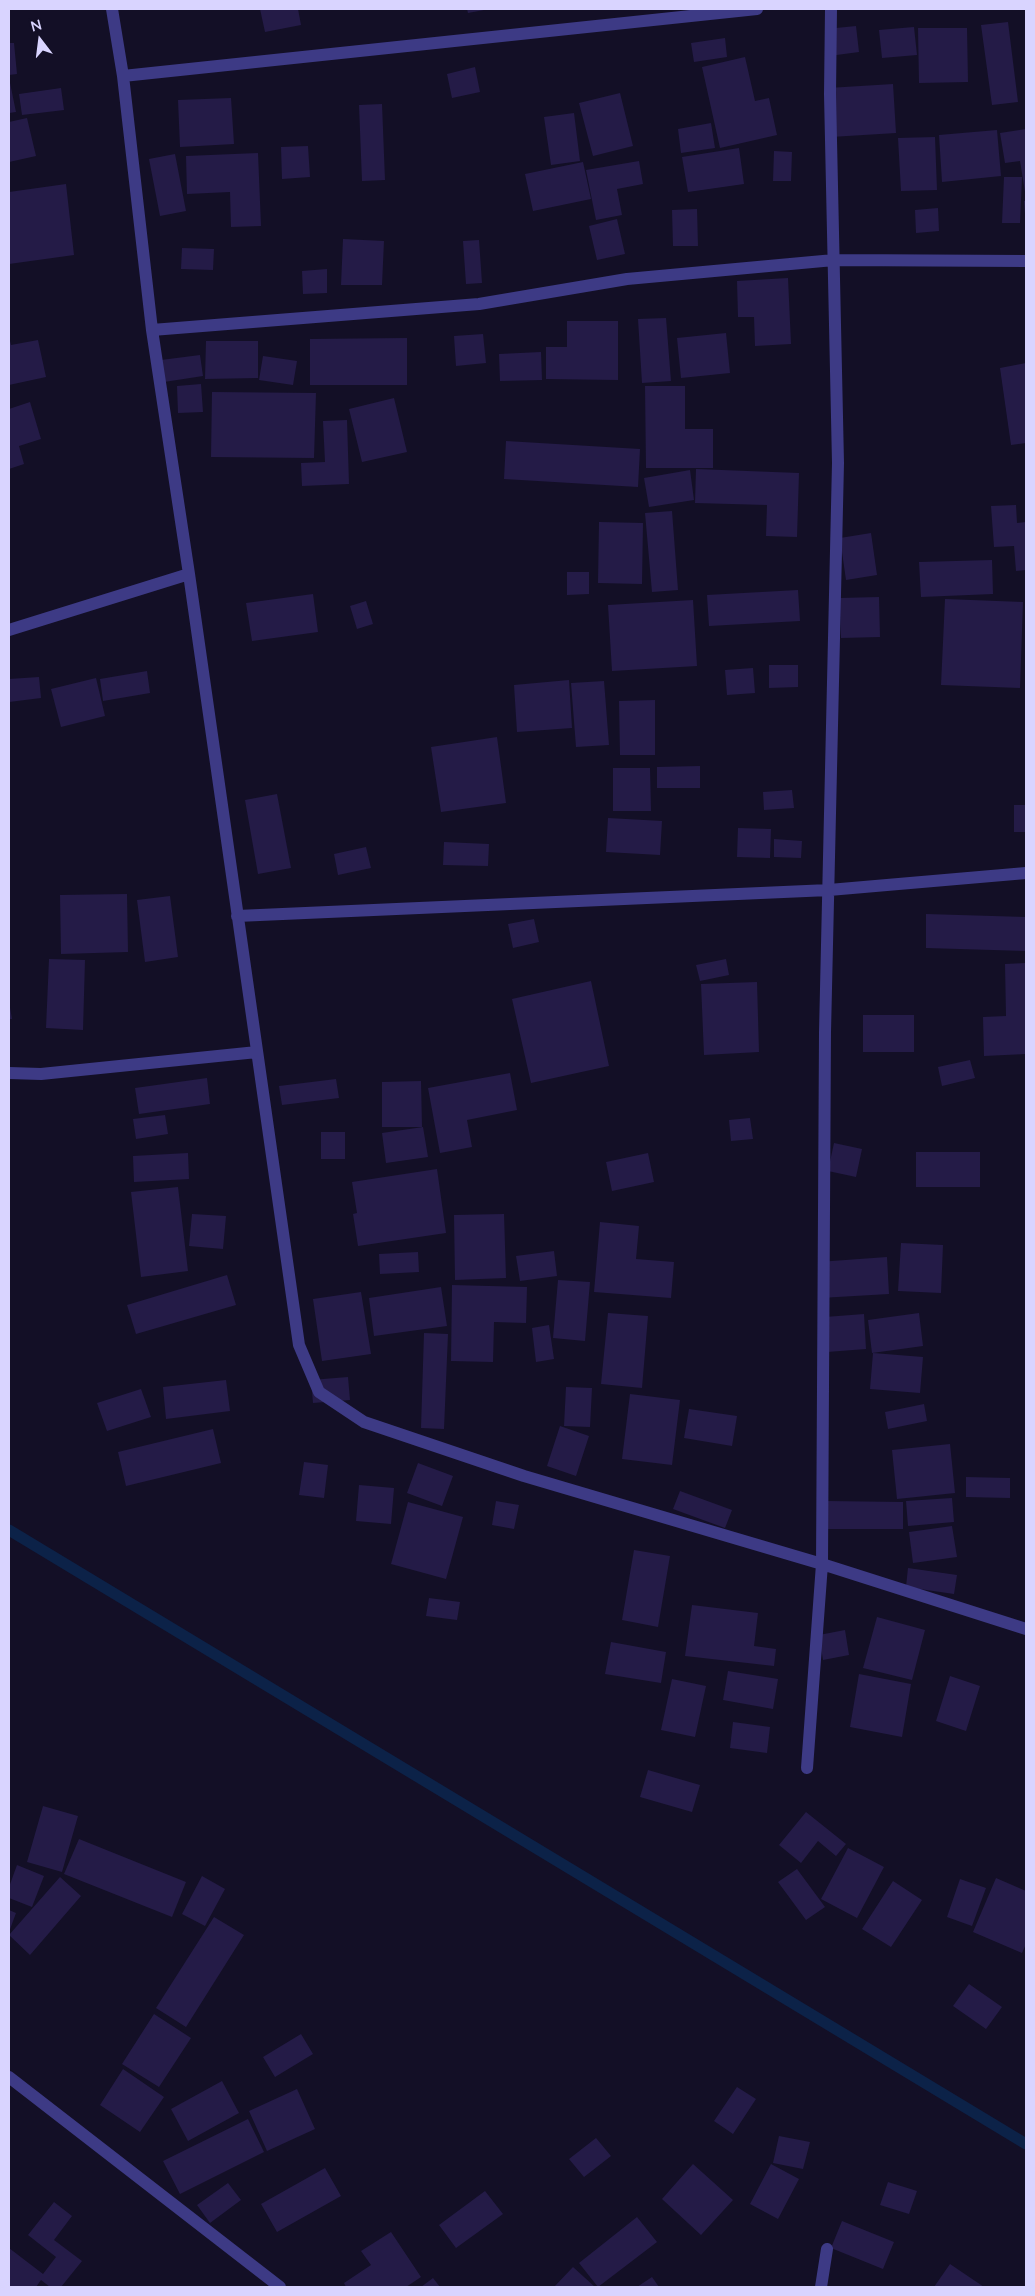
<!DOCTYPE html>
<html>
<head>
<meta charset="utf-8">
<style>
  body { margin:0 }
  #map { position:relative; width:1035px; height:2296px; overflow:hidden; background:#130f26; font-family:Lato,sans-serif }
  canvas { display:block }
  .frame { position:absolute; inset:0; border:10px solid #d9d4ff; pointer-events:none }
  .north { position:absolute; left:15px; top:15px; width:50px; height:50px; -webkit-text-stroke:4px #130f26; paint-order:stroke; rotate:345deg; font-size:14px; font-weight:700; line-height:20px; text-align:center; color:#d9d4ff }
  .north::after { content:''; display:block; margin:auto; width:18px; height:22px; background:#d9d4ff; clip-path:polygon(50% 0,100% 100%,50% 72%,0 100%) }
</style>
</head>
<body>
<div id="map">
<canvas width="1035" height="2296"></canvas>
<div class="frame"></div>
<div class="north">N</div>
</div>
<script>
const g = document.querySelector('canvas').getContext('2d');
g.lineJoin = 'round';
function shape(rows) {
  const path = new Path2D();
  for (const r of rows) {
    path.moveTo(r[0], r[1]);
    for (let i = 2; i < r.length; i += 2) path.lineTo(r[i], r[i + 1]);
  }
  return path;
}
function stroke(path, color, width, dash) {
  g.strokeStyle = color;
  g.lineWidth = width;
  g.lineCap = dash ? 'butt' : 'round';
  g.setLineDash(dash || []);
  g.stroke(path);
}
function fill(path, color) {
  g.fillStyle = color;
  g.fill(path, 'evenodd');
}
const stream = shape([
  [9,1530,1026,2144]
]);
const building = shape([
  [260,9,298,9,301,25,265,32],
  [467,9,484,9,484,10,468,13],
  [1008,22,1018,102,992,105,981,25],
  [856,26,859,52,829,56,826,29],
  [914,27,917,55,882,58,879,30],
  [918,28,967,28,968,82,919,83],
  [725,38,727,57,694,62,691,43],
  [9,43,14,43,17,74,9,75],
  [745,57,755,101,769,98,777,135,720,148,702,67],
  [475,67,480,92,452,98,447,74],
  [9,78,16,112,9,113],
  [893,84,896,133,831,137,828,88],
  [61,88,64,110,22,115,19,94],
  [620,93,633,146,593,156,579,103],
  [231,98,234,144,180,147,178,100],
  [382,104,385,180,362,181,359,105],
  [574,113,580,161,551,165,544,117],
  [27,118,36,156,9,162,9,122],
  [711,123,715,148,681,153,678,129],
  [1026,129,1026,192,1025,192,1020,161,1005,163,1000,133],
  [997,130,1001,176,942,182,939,135],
  [935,137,937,190,901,191,898,138],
  [308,146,310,177,282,179,281,147],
  [739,148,744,184,688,192,682,157],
  [774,151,792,152,791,181,773,181],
  [258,153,261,226,231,227,230,192,187,194,186,156],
  [175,154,186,211,160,216,149,159],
  [639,161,643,184,617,189,622,215,596,220,586,170],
  [583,162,591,199,533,211,525,174],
  [1004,177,1022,177,1020,223,1002,223],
  [66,184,74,255,9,264,9,192],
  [1024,201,1026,201,1026,214,1025,214],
  [938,208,939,231,916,233,915,210],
  [697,209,698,246,673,246,672,210],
  [617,219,625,254,597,260,589,226],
  [343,239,384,241,382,285,341,285],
  [479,240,482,283,466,284,463,241],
  [182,248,214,249,213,270,181,269],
  [327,269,327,293,303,294,302,271],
  [788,278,791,344,755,346,754,317,738,317,737,281],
  [666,318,671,381,642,383,638,319],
  [567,321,618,321,618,380,546,379,546,347,567,347],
  [726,333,730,373,681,378,677,338],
  [483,334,486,363,456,366,454,336],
  [9,337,11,345,38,340,46,377,9,385],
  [407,338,407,385,310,385,310,339],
  [206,341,258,341,258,378,205,379],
  [541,352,542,380,500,381,499,354],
  [200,355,203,376,164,382,161,360],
  [263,356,297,361,293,385,259,380],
  [1026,363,1026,443,1011,445,1000,368],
  [201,384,203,412,178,413,177,386],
  [645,386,685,386,685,429,713,429,713,468,646,468],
  [212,392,316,393,314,458,211,457],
  [394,398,407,452,362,462,349,409],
  [30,402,41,439,19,446,24,464,9,469,9,409],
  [347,420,349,484,302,486,301,463,325,462,323,421],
  [506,441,640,449,638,487,504,479],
  [696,469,799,473,797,537,766,536,767,505,695,503],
  [690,470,694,500,649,507,644,478],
  [1016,505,1017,523,1026,522,1026,570,1016,571,1014,546,994,547,991,506],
  [672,511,678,590,652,592,645,513],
  [599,522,643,523,642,584,598,583],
  [871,533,877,575,846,580,840,538],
  [992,560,993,594,921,597,919,562],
  [567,572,589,572,589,594,567,595],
  [798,590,800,621,709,626,707,595],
  [313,594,318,632,252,641,246,603],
  [879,597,880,637,841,638,840,598],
  [945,599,1023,602,1020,688,941,685],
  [693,600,697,666,612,671,608,605],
  [366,601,373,624,357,629,350,606],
  [769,665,798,665,798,687,769,688],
  [753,668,755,693,727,695,725,670],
  [147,671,150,693,103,701,100,679],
  [39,677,41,698,9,702,9,679],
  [96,678,105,716,61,727,51,689],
  [569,680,572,728,517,732,514,685],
  [604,681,609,745,576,747,571,683],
  [655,700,655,755,620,755,619,701],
  [497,737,506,803,441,812,431,747],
  [700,766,700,788,657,788,657,767],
  [613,768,650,768,651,811,613,811],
  [792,790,794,808,764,810,763,792],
  [277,794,291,868,258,874,245,800],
  [1014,805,1026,805,1026,832,1014,832],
  [608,818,662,821,660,855,606,852],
  [738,828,771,829,770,858,737,857],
  [774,839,802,841,801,858,774,857],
  [444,842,489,844,488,866,443,865],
  [366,847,371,868,338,875,334,854],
  [127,894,128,952,61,954,60,895],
  [170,896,178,957,145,962,137,900],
  [926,914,1026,917,1026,951,926,948],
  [534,919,539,942,513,948,508,924],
  [49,959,85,960,83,1030,46,1028],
  [726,959,729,975,700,981,696,965],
  [1026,963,1026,1054,984,1056,983,1017,1006,1016,1005,964],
  [591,981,609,1066,531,1083,512,999],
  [757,982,759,1052,704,1055,701,984],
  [9,1002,12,1019,9,1019],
  [863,1015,914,1015,914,1052,863,1052],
  [970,1060,975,1078,942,1086,938,1067],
  [510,1073,517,1110,467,1120,472,1147,440,1153,428,1088],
  [207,1078,210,1104,139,1114,135,1088],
  [336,1079,339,1098,282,1105,279,1086],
  [421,1081,422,1127,382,1127,382,1082],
  [165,1115,168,1134,136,1139,133,1119],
  [750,1118,753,1139,731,1141,729,1120],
  [423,1127,428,1157,386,1163,382,1133],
  [321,1132,345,1132,345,1159,321,1159],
  [834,1143,862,1149,856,1177,828,1171],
  [916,1152,980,1152,980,1187,916,1187],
  [188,1153,189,1179,134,1182,133,1156],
  [648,1153,654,1182,612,1191,606,1162],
  [437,1169,446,1233,358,1246,353,1214,357,1213,352,1182],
  [178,1187,188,1271,141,1277,131,1192],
  [192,1214,226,1216,223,1249,189,1246],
  [504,1214,506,1278,455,1280,454,1215],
  [600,1222,639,1226,636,1259,674,1262,671,1298,594,1292],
  [901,1243,943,1245,941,1293,898,1291],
  [554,1251,557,1276,520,1281,516,1256],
  [418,1252,419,1272,380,1274,379,1254],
  [887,1257,889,1294,820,1298,818,1262],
  [227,1275,236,1305,136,1334,127,1305],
  [558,1280,590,1282,585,1341,553,1338],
  [452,1285,527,1287,526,1323,494,1322,493,1362,451,1361],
  [441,1287,447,1326,374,1336,369,1298],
  [361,1292,371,1354,322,1361,313,1299],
  [608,1313,648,1316,642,1388,601,1384],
  [919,1313,923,1346,872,1353,868,1320],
  [864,1314,866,1349,827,1352,825,1317],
  [549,1325,554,1359,536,1362,532,1328],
  [424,1333,448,1334,444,1429,421,1428],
  [873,1353,923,1357,920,1393,870,1389],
  [348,1377,350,1400,313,1403,311,1380],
  [226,1380,230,1411,166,1419,163,1387],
  [566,1387,592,1388,590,1427,564,1426],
  [141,1389,151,1417,107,1431,97,1403],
  [630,1394,680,1400,672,1465,622,1459],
  [924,1404,927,1421,888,1429,885,1412],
  [689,1409,737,1416,732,1446,684,1438],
  [560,1426,589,1436,576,1476,547,1466],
  [213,1429,221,1463,126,1486,118,1452],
  [950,1444,955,1493,897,1499,892,1450],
  [304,1462,328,1465,324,1498,299,1495],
  [418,1463,453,1476,442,1506,407,1493],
  [966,1477,1010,1478,1010,1498,966,1497],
  [359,1485,394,1488,391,1524,356,1521],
  [680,1491,732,1510,725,1528,673,1509],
  [952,1498,954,1522,908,1526,906,1501],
  [496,1501,519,1505,514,1529,492,1525],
  [826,1501,903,1502,903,1529,826,1529],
  [408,1502,463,1517,446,1579,391,1564],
  [952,1526,957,1557,913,1563,909,1532],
  [634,1550,670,1556,658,1627,622,1620],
  [908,1568,957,1575,954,1594,906,1587],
  [429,1598,460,1602,457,1620,426,1616],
  [692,1605,758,1613,754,1646,776,1649,774,1666,685,1656],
  [877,1617,925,1630,912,1680,863,1668],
  [845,1630,849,1655,823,1660,819,1635],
  [611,1642,666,1652,661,1683,605,1674],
  [728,1671,778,1679,773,1709,723,1700],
  [859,1674,911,1684,902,1737,850,1727],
  [950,1676,980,1686,966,1731,936,1721],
  [672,1679,706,1686,695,1737,661,1730],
  [733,1722,770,1727,767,1753,730,1748],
  [648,1770,700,1785,692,1812,640,1797],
  [43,1806,78,1816,62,1872,27,1862],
  [806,1812,846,1844,836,1856,818,1841,801,1863,779,1845],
  [79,1839,186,1882,172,1917,64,1874],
  [848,1848,884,1867,857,1918,821,1899],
  [17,1865,44,1876,32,1907,9,1898,9,1887],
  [797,1869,825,1907,806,1920,778,1882],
  [202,1876,225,1889,205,1926,182,1914],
  [60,1877,81,1896,30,1955,9,1935],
  [996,1878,1026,1891,1026,1944,1022,1953,973,1932],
  [960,1879,986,1888,972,1926,947,1917],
  [893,1881,922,1900,891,1947,862,1929],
  [9,1910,16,1913,9,1932],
  [214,1917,244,1935,186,2027,156,2008],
  [969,1984,1002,2007,986,2029,953,2006],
  [154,2014,191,2038,159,2087,122,2064],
  [301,2034,313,2054,275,2077,263,2057],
  [123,2069,164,2097,140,2132,100,2105],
  [222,2081,239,2113,188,2141,171,2109],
  [737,2087,756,2099,733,2134,714,2121],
  [297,2089,315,2129,267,2151,249,2111],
  [248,2119,264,2152,180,2194,163,2161],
  [779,2136,810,2142,803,2169,773,2163],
  [596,2138,611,2156,584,2177,569,2159],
  [693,2164,733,2200,701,2235,662,2199],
  [771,2164,799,2179,778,2219,750,2204],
  [325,2168,341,2196,277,2232,261,2204],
  [888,2182,917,2191,909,2214,880,2205],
  [228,2183,241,2200,210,2223,197,2205],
  [485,2191,503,2214,456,2248,439,2225],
  [54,2202,72,2216,54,2240,82,2261,61,2287,50,2287,41,2280,36,2287,9,2287,9,2248,43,2274,56,2257,28,2235],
  [637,2217,657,2242,598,2287,579,2263],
  [842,2221,894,2242,883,2269,831,2248],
  [391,2232,421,2277,406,2287,346,2287,344,2283,371,2265,361,2251],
  [950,2264,984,2287,934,2287],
  [573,2267,595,2287,554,2287],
  [652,2277,659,2287,637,2287],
  [433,2278,440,2287,421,2287]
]);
const street = shape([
  [112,9,123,76,152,330,189,574,299,1345,319,1392,364,1422,524,1476,822,1564,1026,1629],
  [123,76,757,9],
  [152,330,479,304,627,279,834,260,1026,261],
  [9,630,189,574],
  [237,916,829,890,1026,873],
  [9,1073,41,1074,257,1052],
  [807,1768,822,1564,825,1032,838,463,830,94,831,9],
  [9,2077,280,2287],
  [821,2287,827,2249]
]);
stroke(stream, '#0c2248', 11);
fill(building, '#241b47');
stroke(street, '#3d3a85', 12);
</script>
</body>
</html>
